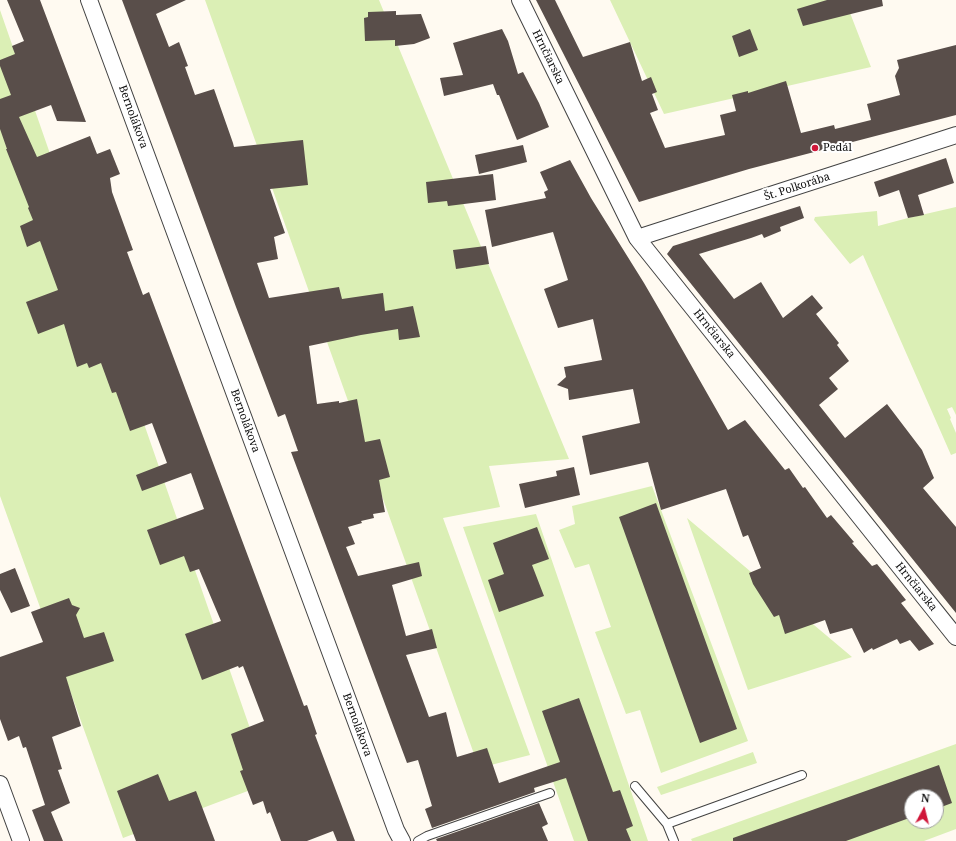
<!DOCTYPE html>
<html>
<head>
<meta charset="utf-8">
<style>
  body { margin:0 }
  #map { position:relative; width:956px; height:841px; overflow:hidden; background:#fffaf1; font-family:"Noto Serif",serif }
  canvas { display:block }
  .north { position:absolute; left:904px; top:789px; width:40px; height:40px; box-sizing:border-box; background:#fff; border:1px solid #9f9f9f; border-radius:50%; rotate:7deg; font-size:11px; font-weight:700; line-height:16px; text-align:center; color:#0f0f0f }
  .north::after { content:''; display:block; margin:auto; width:14px; height:18px; background:#d01639; clip-path:polygon(50% 0,100% 100%,50% 72%,0 100%) }
</style>
</head>
<body>
<div id="map">
<canvas width="956" height="841"></canvas>
<div class="north">N</div>
</div>
<script>
const g = document.querySelector('canvas').getContext('2d');
g.lineJoin = 'round';
function fill(path, color) {
  g.fillStyle = color;
  g.fill(path, 'evenodd');
}
function shape(rows) {
  const path = new Path2D();
  for (const r of rows) {
    path.moveTo(r[0], r[1]);
    for (let i = 2; i < r.length; i += 2) path.lineTo(r[i], r[i + 1]);
  }
  return path;
}
function stroke(path, color, width, dash) {
  g.strokeStyle = color;
  g.lineWidth = width;
  g.lineCap = dash ? 'butt' : 'round';
  g.setLineDash(dash || []);
  g.stroke(path);
}
function label(font, color, halo, rows, align = 'center') {
  g.font = font + ' "Noto Serif",serif';
  g.lineWidth = 4;
  g.setLineDash([]);
  g.textBaseline = 'middle';
  g.strokeStyle = halo;
  g.fillStyle = color;
  for (const [text, x, y, turn = 0] of rows) {
    g.save();
    g.translate(x, y);
    g.rotate((+turn || 0) * Math.PI / 180);
    g.textAlign = isNaN(turn) ? turn : align;
    if (halo) g.strokeText(text, 0, 0);
    g.fillText(text, 0, 0);
    g.restore();
  }
}
const green = shape([
  [205,0,379,0,569,459,489,466,500,507,443,518,530,755,479,768],
  [610,0,845,0,871,67,664,114],
  [0,10,269,783,123,838,0,496],
  [956,207,956,415,952,407,947,409,951,418,950,419,956,433,956,453,951,455,863,255,850,264,814,220,815,217,877,211,878,226,908,218],
  [652,486,748,741,661,773,640,710,626,714,595,632,611,627,589,564,575,568,559,530,575,524,572,506],
  [536,514,648,841,574,841,463,527],
  [687,518,852,657,748,690],
  [956,744,956,829,924,841,692,841,691,839],
  [912,797,936,797,936,821,912,821],
  [753,752,757,763,661,795,657,787]
]);
const building = shape([
  [7,0,40,0,86,122,57,121,51,105,19,117,37,157,90,136,97,154,110,149,120,174,110,178,112,192,133,250,127,252,143,295,149,292,294,679,304,706,307,705,317,734,315,735,355,841,337,841,333,831,307,841,281,841,270,812,267,814,263,801,253,805,240,771,243,770,231,734,264,721,243,666,239,668,238,666,202,680,185,634,221,621,199,569,190,572,184,556,160,565,147,530,204,509,191,473,142,491,136,475,167,463,152,423,130,431,116,392,112,393,101,363,89,368,87,363,77,367,64,324,38,334,26,302,58,290,40,241,27,247,20,226,33,220,28,208,29,207,6,149,7,149,0,129,0,99,11,95,0,66,0,60,15,54,12,46,24,41],
  [122,0,186,0,156,14,169,47,179,42,188,66,185,67,195,95,214,89,233,143,234,147,303,140,308,185,270,189,285,233,274,237,278,259,257,263,269,298,339,287,342,299,383,293,385,311,413,306,420,337,399,340,398,329,361,335,309,346,317,404,339,401,339,403,357,399,365,442,380,439,390,477,379,480,385,512,373,514,374,518,361,521,362,523,348,527,355,544,346,547,358,576,419,562,422,576,392,585,406,636,432,629,437,648,406,655,429,717,446,712,457,757,487,748,499,783,560,762,542,711,579,698,613,792,620,790,633,826,626,829,631,841,588,841,566,778,534,788,535,792,432,828,425,809,432,806,418,760,407,763,291,452,298,451,285,414,278,417,236,307,176,144],
  [536,0,555,0,583,57,630,42,642,81,651,77,657,92,652,94,658,110,650,113,665,148,725,135,720,115,736,111,732,95,748,91,748,93,786,81,801,133,834,125,835,129,871,120,867,104,900,95,895,76,899,68,897,60,956,45,956,115,749,169,639,202],
  [827,0,882,0,883,6,803,26,797,9],
  [396,11,396,15,421,14,430,38,414,44,395,46,395,40,365,41,364,18,368,17,368,12],
  [502,29,508,41,518,74,523,72,539,103,549,127,517,140,499,95,497,95,493,84,444,96,440,78,463,75,453,43],
  [750,29,758,50,739,57,732,36],
  [523,145,527,162,479,174,475,155],
  [946,158,954,183,918,195,924,215,908,218,899,190,879,197,874,182],
  [570,160,591,198,644,283,662,314,728,430,745,420,785,470,789,468,803,488,805,487,827,518,831,515,854,542,852,543,872,566,877,564,906,600,901,603,934,644,919,651,910,640,900,644,897,639,873,650,872,648,864,653,852,628,830,634,825,620,785,634,779,615,774,617,753,584,749,573,761,568,748,535,743,537,726,489,661,510,648,462,590,475,582,436,640,423,633,389,569,400,568,389,557,385,566,377,564,367,602,360,593,319,558,328,544,289,568,280,553,232,492,247,485,210,546,198,544,192,548,190,540,172],
  [493,174,496,200,448,206,447,201,428,203,426,182],
  [800,206,804,218,780,227,781,231,764,238,762,234,751,238,699,254,734,299,761,282,783,318,812,295,823,308,816,314,839,343,837,345,849,361,829,378,838,389,819,405,845,438,887,404,922,450,934,478,923,488,956,527,956,613,667,254,673,246],
  [486,246,489,264,456,269,453,250],
  [574,467,580,495,525,508,519,484,557,476,556,471],
  [656,503,737,729,700,743,619,517],
  [537,527,549,559,532,565,544,596,499,612,488,580,504,574,493,543],
  [15,568,30,606,11,613,0,590,0,574],
  [69,598,72,605,80,608,76,615,84,638,104,632,114,661,66,677,81,726,52,737,62,769,58,770,70,803,51,812,63,841,44,841,32,810,45,805,26,747,23,748,19,736,8,741,0,719,0,657,43,642,31,612],
  [939,765,952,803,936,809,936,797,912,797,912,817,846,841,733,841,733,838],
  [158,774,169,801,196,791,215,841,136,841,117,791],
  [539,803,548,824,542,827,548,841,437,841,436,839]
]);
const service = shape([
  [635,786,667,824],
  [418,841,427,836,550,793],
  [674,841,667,824,802,775]
]);
const minor = shape([
  [89,0,396,830,402,841],
  [520,0,637,238,956,637],
  [637,238,956,135],
  [0,784,21,841]
]);
const markers = [
  [815,148,4,"#d01639"]
];
const streetNames = [
  ["Hrnčiarska",548,57,64],
  ["Bernolákova",133,117,70],
  ["Št. Polkorába",797,187,-18],
  ["Hrnčiarska",714,334,51],
  ["Bernolákova",245,421,70],
  ["Hrnčiarska",916,587,51],
  ["Bernolákova",357,725,70]
];
const poiNames = [
  ["Pedál",823,148]
];
fill(green, '#dbefb5');
fill(building, '#594e4a');
stroke(service, '#424242', 10);
stroke(minor, '#424242', 18);
stroke(service, '#fff', 8);
stroke(minor, '#fff', 16);
for (const [x, y, r, color] of markers) {
  const dot = new Path2D();
  dot.arc(x, y, r, 0, 2 * Math.PI);
  g.fillStyle = color;
  g.fill(dot);
  stroke(dot, '#fff', 1.5);
}
label('11px', '#0f0f0f', '#fff', streetNames);
label('11px', '#0f0f0f', '#fff', poiNames, 'left');
</script>
</body>
</html>
